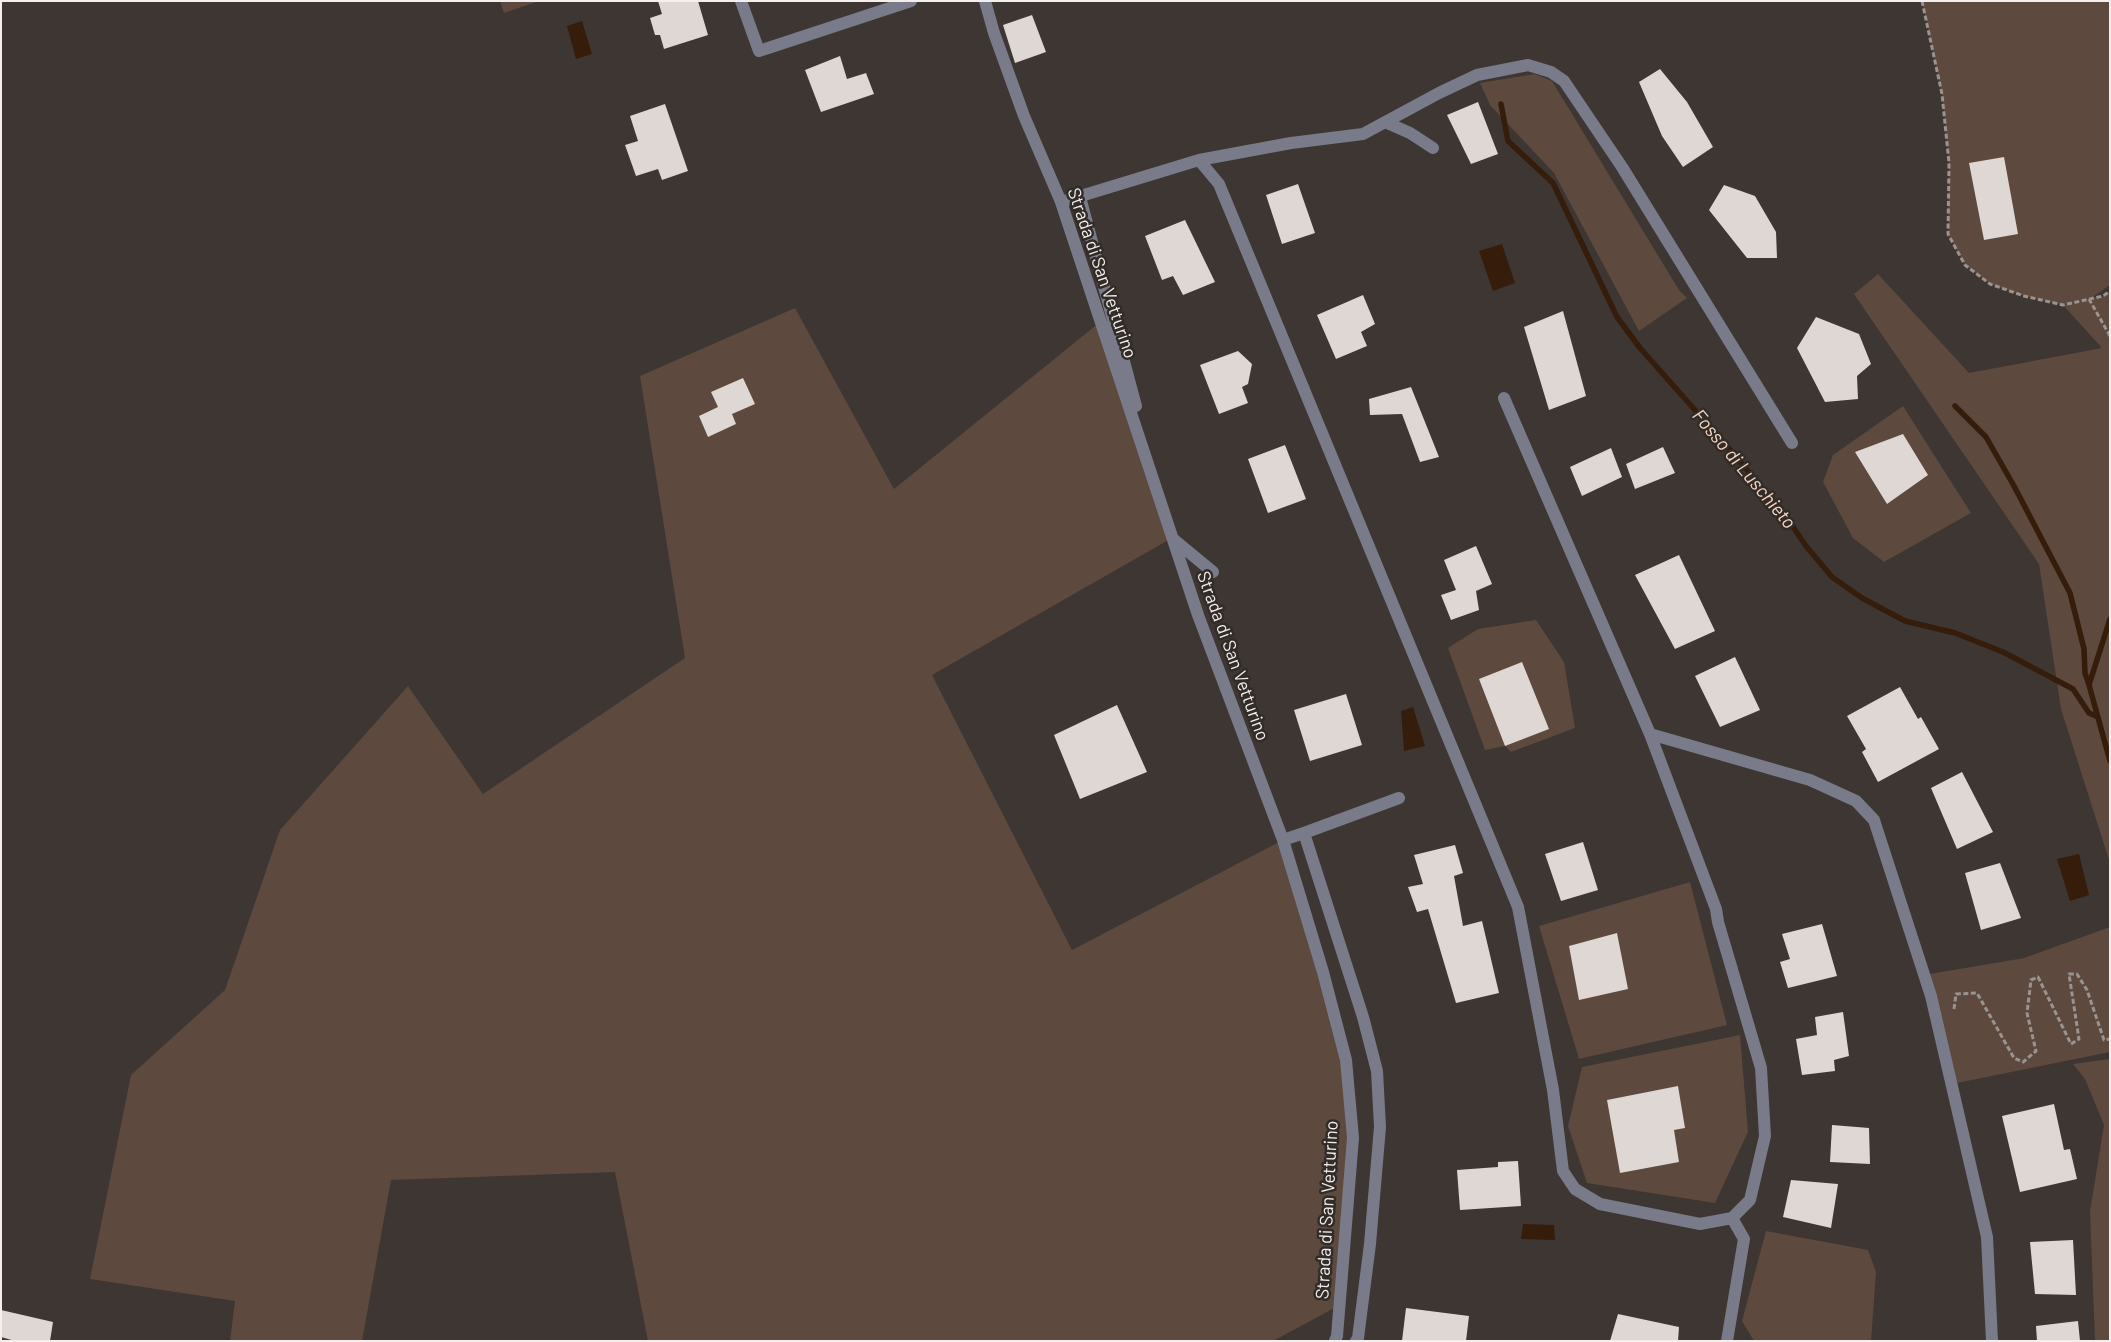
<!DOCTYPE html>
<html>
<head>
<meta charset="utf-8">
<style>
  body { margin:0 }
  #map { position:relative; width:2111px; height:1342px; overflow:hidden; background:#3d3633; font-family:Barlow,sans-serif }
  canvas { display:block }
  .frame { position:absolute; inset:0; border:2px solid #f4efed; pointer-events:none }
</style>
</head>
<body>
<div id="map">
<canvas width="2111" height="1342"></canvas>
<div class="frame"></div>
</div>
<script>
const g = document.querySelector('canvas').getContext('2d');
g.lineJoin = 'round';
function fill(path, color) {
  g.fillStyle = color;
  g.fill(path, 'evenodd');
}
function shape(rows) {
  const path = new Path2D();
  for (const r of rows) {
    path.moveTo(r[0], r[1]);
    for (let i = 2; i < r.length; i += 2) path.lineTo(r[i], r[i + 1]);
  }
  return path;
}
function stroke(path, color, width, dash) {
  g.strokeStyle = color;
  g.lineWidth = width;
  g.lineCap = dash ? 'butt' : 'round';
  g.setLineDash(dash || []);
  g.stroke(path);
}
function label(font, color, halo, rows, align = 'center') {
  g.font = font + ' Barlow,sans-serif';
  g.lineWidth = 5;
  g.setLineDash([]);
  g.textBaseline = 'middle';
  g.strokeStyle = halo;
  g.fillStyle = color;
  for (const [text, x, y, turn = 0] of rows) {
    g.save();
    g.translate(x, y);
    g.rotate((+turn || 0) * Math.PI / 180);
    g.textAlign = isNaN(turn) ? turn : align;
    if (halo) g.strokeText(text, 0, 0);
    g.fillText(text, 0, 0);
    g.restore();
  }
}
const green = shape([
  [500,1,539,1,504,13],
  [1922,1,2110,1,2110,285,2091,298,2103,296,2110,291,2110,863,2061,709,2039,564,1854,294,1878,274,1969,373,2102,348,2063,305,2024,296,1990,284,1965,265,1948,234,1949,163,1942,94],
  [1535,74,1552,81,1679,290,1687,298,1639,331,1554,173,1490,105,1480,83],
  [795,308,894,489,1100,322,1172,538,932,675,1072,950,1283,840,1346,1060,1353,1138,1340,1305,1273,1341,648,1341,615,1172,391,1180,362,1341,230,1341,235,1301,90,1279,131,1075,225,990,280,830,408,686,483,794,685,658,640,376],
  [1903,406,1971,513,1884,562,1853,538,1823,482,1833,455],
  [1536,620,1564,662,1575,728,1511,752,1505,746,1485,750,1448,648,1478,629],
  [1690,882,1727,1025,1579,1059,1539,926],
  [2110,927,2110,1052,1952,1084,1924,975,2024,958],
  [1740,1035,1748,1132,1715,1203,1587,1183,1568,1126,1582,1067],
  [2110,1059,2110,1341,2095,1341,2090,1211,2104,1125,2085,1079,2073,1064],
  [1766,1231,1868,1250,1876,1272,1871,1341,1754,1341,1742,1321]
]);
const water = shape([
  [582,21,592,54,576,59,567,26],
  [1502,244,1515,283,1493,291,1479,251],
  [1413,707,1425,746,1404,751,1401,711],
  [2079,854,2089,895,2070,901,2057,859],
  [1523,1224,1554,1225,1555,1240,1521,1239]
]);
const stream = shape([
  [1501,104,1508,141,1553,183,1617,317,1640,348,1733,453,1791,524,1806,546,1832,577,1862,598,1905,621,1955,633,2003,652,2073,689,2089,713,2098,717],
  [1955,406,1986,437,2014,486,2070,593,2084,649,2085,673,2089,685],
  [2110,619,2089,685,2110,761]
]);
const building = shape([
  [658,1,698,1,708,35,664,49,660,35,655,35,650,18,662,14],
  [1032,15,1046,52,1015,63,1003,25],
  [840,56,847,79,866,73,874,94,821,112,805,70],
  [1660,69,1687,102,1713,147,1683,167,1662,136,1639,82],
  [1478,102,1498,154,1471,164,1447,115],
  [665,104,688,171,662,180,658,169,636,176,625,145,638,141,630,116],
  [2004,157,2018,234,1984,240,1969,163],
  [1298,184,1315,233,1282,244,1266,195],
  [1724,185,1755,196,1776,232,1777,258,1747,258,1709,210],
  [1185,220,1215,282,1183,295,1173,276,1162,280,1145,236],
  [1363,295,1375,324,1361,332,1367,346,1336,359,1317,315],
  [1563,311,1586,396,1549,410,1524,327],
  [1816,317,1859,334,1871,364,1857,376,1858,399,1825,402,1797,348],
  [1238,351,1252,364,1248,384,1242,387,1248,403,1219,414,1200,365],
  [743,378,755,404,732,414,736,424,708,437,699,416,718,407,711,392],
  [1411,387,1439,457,1420,462,1402,414,1370,415,1369,399],
  [1903,434,1928,475,1887,504,1855,452],
  [1285,445,1306,499,1268,513,1248,459],
  [1663,447,1675,473,1635,489,1626,464],
  [1611,448,1622,477,1582,496,1570,467],
  [1476,546,1492,584,1476,591,1479,610,1451,620,1441,595,1456,590,1444,560],
  [1679,555,1715,631,1675,649,1635,575],
  [1735,657,1760,710,1720,727,1695,676],
  [1522,662,1549,729,1505,746,1479,679],
  [1900,687,1918,719,1921,717,1939,749,1878,782,1862,752,1866,749,1847,716],
  [1346,694,1362,745,1310,761,1294,710],
  [1117,705,1147,772,1080,799,1054,735],
  [1962,772,1993,832,1957,849,1931,788],
  [1583,842,1598,890,1561,901,1545,854],
  [1455,845,1463,873,1454,876,1463,926,1482,921,1499,993,1456,1003,1428,909,1417,912,1408,887,1423,884,1414,855],
  [2000,863,2021,918,1981,930,1965,873],
  [1822,924,1837,976,1788,988,1780,962,1790,959,1782,934],
  [1617,933,1628,989,1579,1000,1569,946],
  [1843,1012,1849,1056,1834,1060,1835,1071,1802,1075,1796,1039,1817,1035,1815,1017],
  [1678,1086,1685,1128,1674,1130,1679,1162,1620,1173,1607,1100],
  [2054,1104,2064,1150,2070,1149,2077,1179,2020,1192,2002,1116],
  [1832,1125,1869,1128,1870,1164,1830,1162],
  [1518,1161,1521,1206,1460,1210,1457,1170,1498,1167,1498,1162],
  [1791,1180,1838,1184,1831,1228,1783,1217],
  [2073,1240,2076,1295,2035,1294,2030,1242],
  [1406,1308,1469,1316,1466,1341,1402,1341],
  [1,1310,53,1322,50,1341,15,1341,1,1337],
  [1618,1314,1679,1327,1678,1341,1610,1341],
  [2078,1321,2080,1341,2037,1341,2036,1326]
]);
const path = shape([
  [1922,1,1942,94,1949,163,1948,234,1965,265,1990,284,2024,296,2063,305,2103,296,2110,291],
  [2089,299,2110,336],
  [1954,1009,1956,994,1977,993,2014,1058,2023,1062,2036,1051,2027,1013,2031,980,2038,977,2071,1044,2079,1039,2069,974,2077,974,2087,990,2104,1040,2110,1039]
]);
const minor = shape([
  [741,1,759,51,911,1],
  [985,1,994,33,1024,116,1061,202,1198,615,1283,840,1323,972,1346,1060,1353,1138,1337,1336,1335,1341],
  [1385,122,1410,133,1433,148],
  [1199,160,1291,143,1363,134,1439,93,1477,75,1528,65,1551,72,1564,81,1622,167,1792,443],
  [1080,197,1136,406],
  [1061,202,1199,160,1219,184,1518,907,1553,1090,1563,1171,1575,1189,1600,1204,1700,1224,1732,1218,1750,1200,1765,1136,1761,1068,1718,922,1716,909,1650,734,1504,398],
  [1173,539,1213,572],
  [1650,734,1810,780,1856,801,1874,820,1931,996,1987,1237,1992,1341],
  [1304,833,1399,798],
  [1283,840,1304,833,1363,1017,1377,1071,1380,1127,1370,1244,1358,1338,1356,1341],
  [1727,1341,1744,1239,1732,1218]
]);
const streetNames = [
  ["Strada di San Vetturino",1102,273,71],
  ["Strada di San Vetturino",1233,656,70],
  ["Strada di San Vetturino",1327,1210,-87]
];
const waterNames = [
  ["Fosso di Luschieto",1744,469,50]
];
fill(green, '#5d493d');
fill(water, '#361c0a');
stroke(stream, '#361c0a', 5.5);
fill(building, '#dfd7d3');
stroke(path, '#999391', 3, [5, 2.5]);
stroke(minor, '#797b8a', 12);
label('18px', '#f4efed', '#322c29', streetNames);
label('italic 19px', '#f8d5c0', '#322c29', waterNames);
</script>
</body>
</html>
